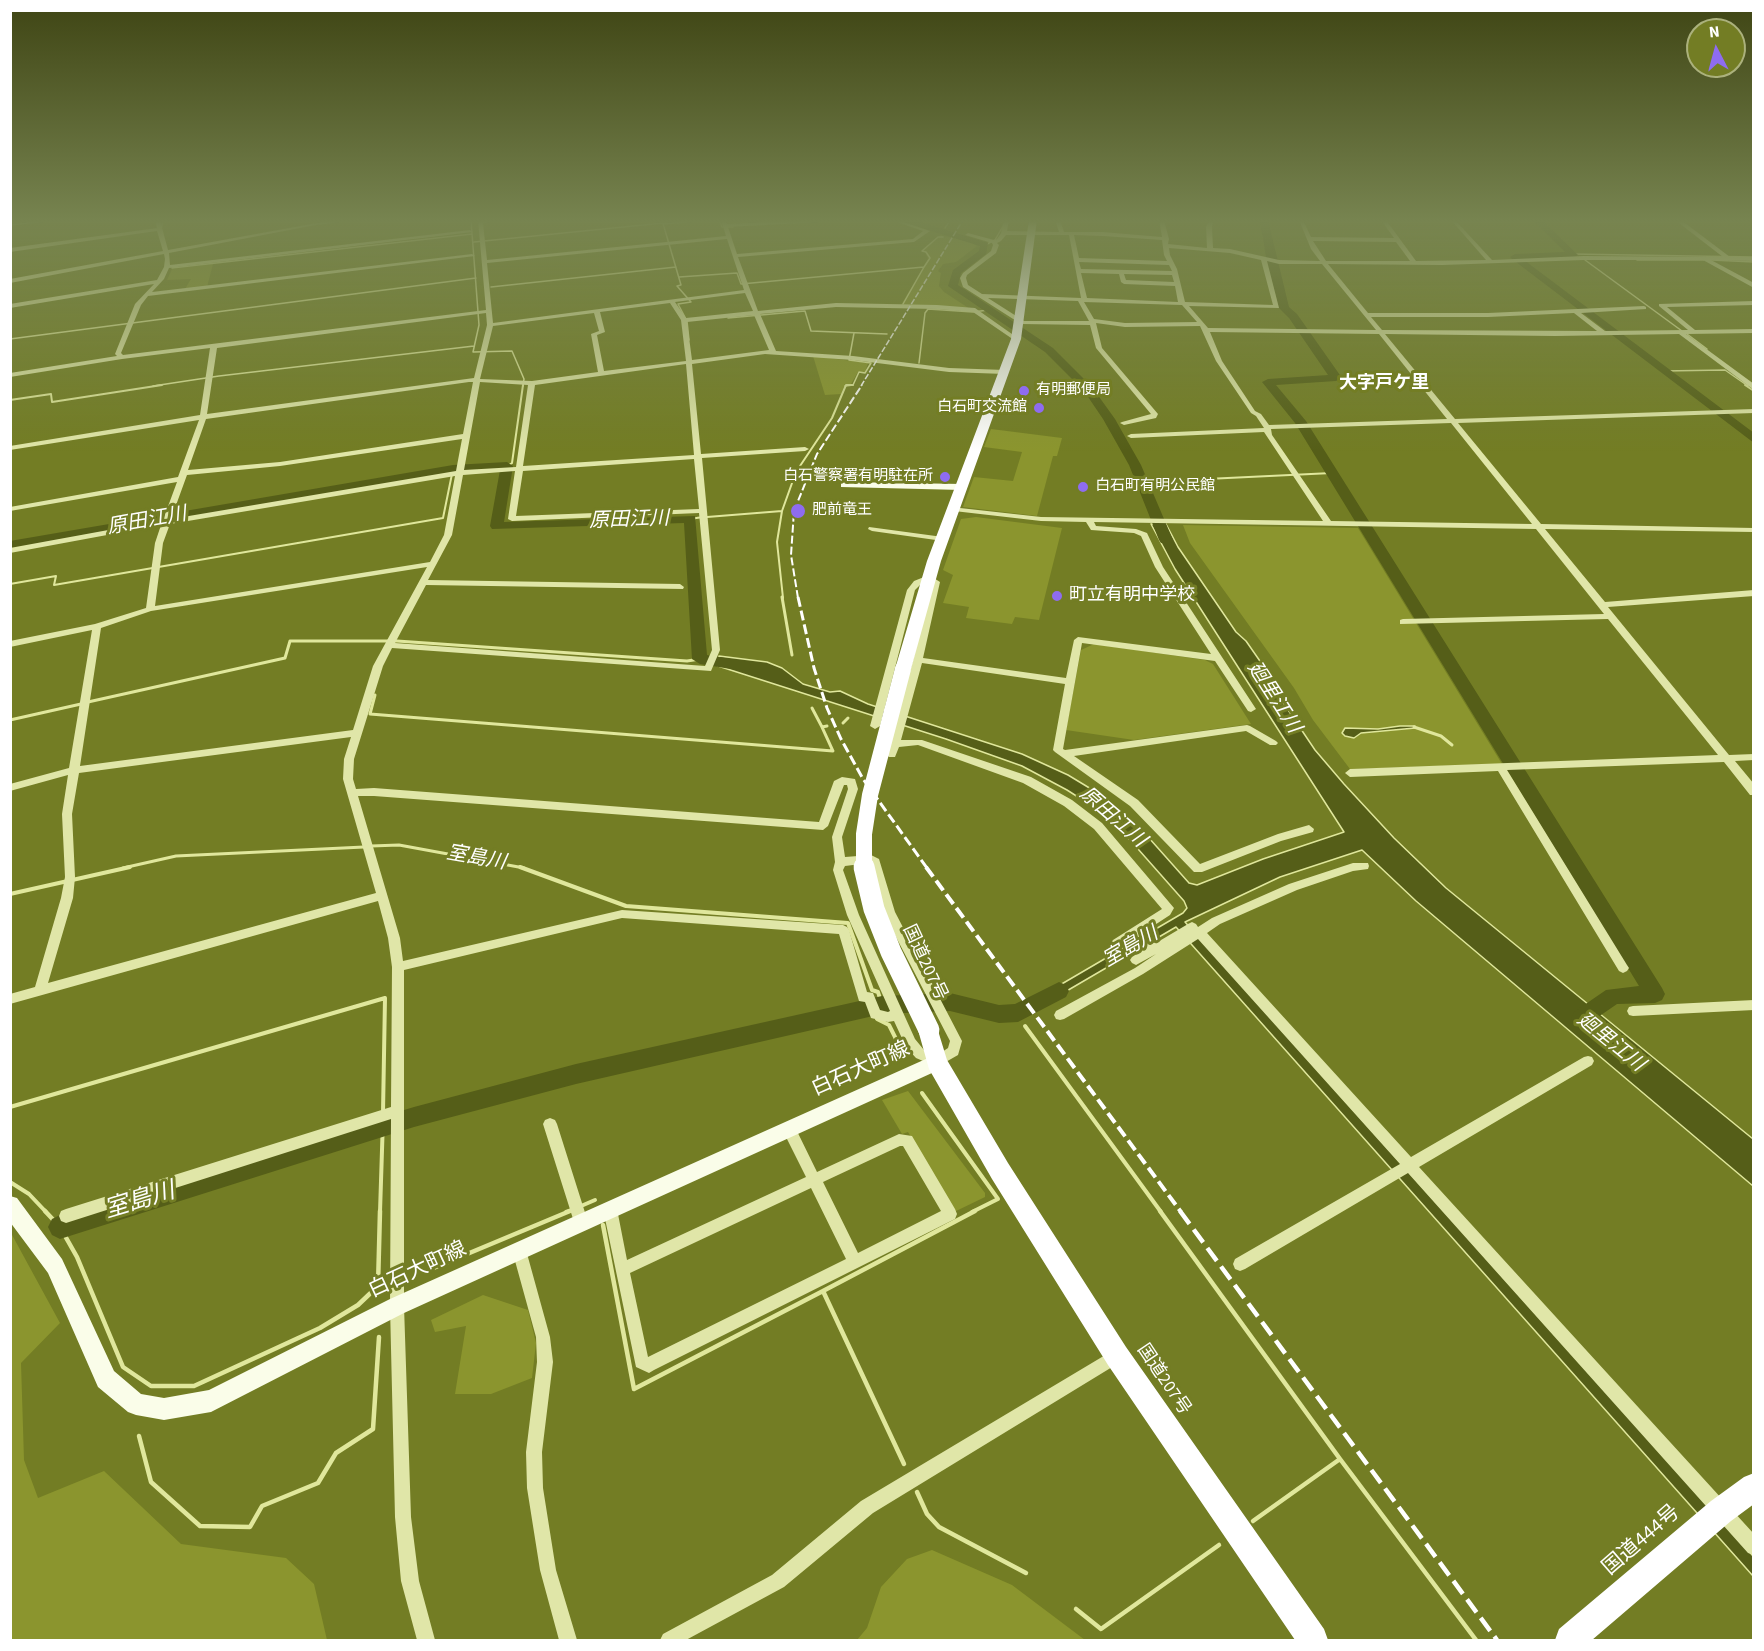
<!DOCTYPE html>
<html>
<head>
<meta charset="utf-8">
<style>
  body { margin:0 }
  #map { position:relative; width:1764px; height:1651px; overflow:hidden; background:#737d24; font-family:"Source Sans 3",sans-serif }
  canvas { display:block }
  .frame { position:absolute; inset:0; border:12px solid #fff; pointer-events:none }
  .north { position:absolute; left:1686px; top:18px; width:60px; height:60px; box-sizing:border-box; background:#737d24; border:2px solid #abb17c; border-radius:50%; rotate:354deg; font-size:16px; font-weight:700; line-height:24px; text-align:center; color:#fff }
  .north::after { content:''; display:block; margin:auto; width:21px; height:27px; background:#8e6cf0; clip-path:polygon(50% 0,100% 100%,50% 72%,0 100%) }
</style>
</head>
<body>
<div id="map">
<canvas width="1764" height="1651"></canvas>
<div class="frame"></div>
<div class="north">N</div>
</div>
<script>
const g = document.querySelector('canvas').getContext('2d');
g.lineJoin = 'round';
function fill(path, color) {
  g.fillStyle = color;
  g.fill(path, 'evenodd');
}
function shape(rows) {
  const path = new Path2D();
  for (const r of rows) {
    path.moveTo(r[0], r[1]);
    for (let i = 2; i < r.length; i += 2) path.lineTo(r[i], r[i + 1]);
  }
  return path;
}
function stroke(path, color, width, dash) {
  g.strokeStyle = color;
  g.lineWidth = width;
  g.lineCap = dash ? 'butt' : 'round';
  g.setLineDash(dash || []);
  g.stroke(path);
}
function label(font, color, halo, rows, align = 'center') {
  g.font = font + ' "Source Sans 3","Noto Sans JP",sans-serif';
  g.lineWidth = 6;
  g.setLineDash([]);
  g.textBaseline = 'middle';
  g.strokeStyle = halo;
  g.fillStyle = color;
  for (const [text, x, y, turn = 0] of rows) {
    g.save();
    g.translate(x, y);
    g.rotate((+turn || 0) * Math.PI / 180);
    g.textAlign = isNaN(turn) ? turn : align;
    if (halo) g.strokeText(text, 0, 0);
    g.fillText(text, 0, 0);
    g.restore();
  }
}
const green = shape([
  [940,235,970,242,977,246,956,262,943,264,938,271,941,273,939,286,944,292,970,309,901,305,928,259,925,252,921,251],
  [213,264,207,287,185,289,191,279,167,280,172,269],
  [813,356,868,363,865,372,858,372,851,384,845,384,841,394,825,395],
  [991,429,1062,438,1057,456,1053,456,1037,516,963,507,974,477,1013,481,1022,452,984,447],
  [976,517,1062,528,1039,620,1015,617,1012,624,966,618,969,607,943,603,953,575,943,570,961,519],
  [1183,525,1358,528,1502,764,1350,769,1313,720,1294,688,1190,543],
  [1094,644,1205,660,1213,664,1251,724,1134,740,1066,730,1081,650],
  [908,1091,985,1193,985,1197,954,1212,908,1132,902,1134,882,1100],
  [11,1233,60,1323,21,1363,24,1460,38,1498,104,1471,181,1544,286,1558,314,1584,327,1640,11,1640],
  [483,1295,528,1310,536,1343,532,1378,491,1394,455,1394,466,1326,435,1332,431,1320],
  [932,1550,1012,1585,1085,1640,857,1640,867,1628,881,1587,907,1559]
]);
const water = shape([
  [1151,524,1166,524,1178,547,1236,632,1246,641,1262,664,1264,674,1315,750,1344,784,1394,838,1446,888,1753,1139,1753,1186,1416,901,1362,850,1280,877,1185,922,1753,1556,1753,1576,1176,927,1041,1006,1036,999,1183,913,1187,908,1184,901,1123,832,1100,811,1067,790,1022,766,946,739,718,666,719,656,767,662,782,668,803,684,830,692,840,691,868,704,1022,754,1068,775,1101,795,1133,820,1189,883,1197,885,1263,859,1344,832,1175,569,1151,524],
  [1400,726,1415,726,1415,728,1361,733,1354,738,1345,736,1342,733,1345,728,1378,729,1400,726]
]);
const streamFar4 = shape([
  [471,220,479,325,473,352,512,351,524,379,523,386],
  [662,220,681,285,677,286,691,302,678,304,687,321,689,340],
  [719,220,722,227,733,227],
  [820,221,837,220],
  [319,224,349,220],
  [663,224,707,220],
  [10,225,55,220],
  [945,228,950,220],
  [161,230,163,221,175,220],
  [474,242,663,223],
  [985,245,995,240,1003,226],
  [1571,254,1754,257],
  [1585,260,1682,331],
  [1637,260,1704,260],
  [1711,260,1754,262],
  [172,268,472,234],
  [679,277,737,273,741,284,924,267,930,258,926,252,922,251,938,237,943,237],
  [491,287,676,267],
  [903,304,924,267],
  [728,318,805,311,811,331,887,334],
  [1687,334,1707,349],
  [10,339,476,278],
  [919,363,925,313,928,309,973,312,988,310],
  [1663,371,1725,370,1748,386],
  [153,386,219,376,474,346],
  [845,386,853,385,859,372,865,373,871,363,849,360,854,333]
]);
const streamFar3 = shape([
  [1745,385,1754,391],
  [10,400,51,394,52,402,162,385],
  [507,466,512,463,523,385],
  [1165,481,1332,473],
  [1143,482,1152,482],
  [707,517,782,511],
  [690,519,703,517],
  [10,584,56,576,54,585,443,518,453,469],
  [783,598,777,542,782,511,796,472,832,418,846,385,853,385]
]);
const streamFar2 = shape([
  [782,597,792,655],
  [375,695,370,714,833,751,822,727,827,726],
  [88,702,285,658,290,641,397,641,687,661,700,659],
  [812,708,822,727],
  [10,720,81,704],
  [843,723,848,718],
  [1414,727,1441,736,1452,745],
  [371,846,399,845,524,868],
  [123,868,176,856,364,847]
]);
const streamFar1 = shape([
  [520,867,626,906,848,923,872,990,878,992,882,1005],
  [10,894,130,867],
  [877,1019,889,1025,897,1041],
  [1025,1026,1161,1212],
  [922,1093,998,1199,972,1212],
  [10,1107,385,998,383,1112],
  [10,1182,29,1194,46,1212],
  [581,1206,595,1200],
  [380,1212,383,1119],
  [566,1212,572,1210]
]);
const stream = shape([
  [45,1211,60,1227,77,1257,123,1367,151,1386,194,1386,320,1328,358,1305,378,1286,380,1211],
  [1160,1211,1340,1459],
  [603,1225,634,1389,823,1291,904,1464],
  [424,1272,570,1211],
  [823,1291,975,1211],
  [139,1436,151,1482,200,1526,250,1527,262,1506,318,1483,336,1453,373,1429,379,1337],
  [917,1492,927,1514,939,1527,1026,1573],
  [1253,1521,1340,1459,1476,1640],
  [1076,1609,1101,1629,1219,1545]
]);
const river = shape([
  [902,220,914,220,988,243,986,254,961,273,958,285,1053,348,1092,387,1115,419,1141,465,1173,540,1171,543,1161,543,1159,540,1129,465,1103,419,1084,391,1045,352,948,286,953,270,979,251,980,246,903,222,902,220],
  [1260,220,1268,220,1289,307,1297,314,1342,378,1336,381,1276,385,1306,421,1662,988,1665,994,1662,1000,1655,1003,1617,1004,1588,1024,1581,1027,1574,1024,1571,1018,1574,1012,1606,990,1639,986,1295,423,1262,382,1268,379,1328,375,1289,318,1279,308,1267,263,1260,220],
  [1533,220,1542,220,1578,255,1573,258,1524,260,1754,433,1754,443,1512,259,1510,257,1515,254,1565,252,1533,220],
  [507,462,513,466,504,522,695,516,707,655,749,662,751,666,749,670,743,671,700,664,692,659,684,523,492,529,490,526,500,470,453,473,10,549,10,541,453,465,507,462],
  [1059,982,1066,985,1069,991,1066,997,1018,1022,999,1023,950,1011,882,1014,576,1084,414,1127,60,1239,52,1235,48,1227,52,1219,60,1215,414,1107,576,1064,882,996,950,993,999,1005,1015,1004,1059,982]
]);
const minor = shape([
  [155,220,160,220,168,250,333,220,342,220,169,253,170,265,470,230,473,232,169,268,164,279,152,292,472,254,475,256,148,296,141,305,121,353,123,355,486,310,478,220,506,220,483,223,487,260,726,236,721,220,725,220,727,224,802,220,823,220,820,222,728,227,737,254,913,239,923,231,891,220,898,220,930,231,914,242,738,257,758,311,836,303,937,305,975,308,1019,339,1014,340,973,312,937,309,836,307,760,314,776,351,853,356,949,368,1005,370,1008,372,1005,374,949,372,853,360,765,354,692,364,701,454,805,447,809,449,805,451,702,458,720,650,711,671,392,648,383,666,354,759,353,779,356,789,374,788,819,822,834,781,842,777,855,779,858,789,842,837,845,857,871,855,879,859,895,912,962,1041,958,1055,937,1067,916,1058,906,1047,894,1021,888,1022,871,1018,865,1002,859,1001,839,934,622,918,404,970,404,1306,411,1517,419,1581,435,1640,417,1640,401,1581,395,1517,390,1306,391,1119,66,1223,61,1221,59,1216,61,1211,66,1209,391,1107,392,967,388,938,378,901,10,1004,10,994,35,987,61,898,65,877,62,814,68,775,10,791,10,784,69,768,92,630,10,647,10,641,95,624,146,608,155,543,161,525,10,553,10,548,163,520,177,482,10,511,10,507,178,477,199,420,10,450,10,446,200,415,210,348,122,359,10,377,10,373,117,356,115,354,135,304,154,284,10,308,10,304,157,280,164,267,165,259,164,254,10,283,10,279,163,251,157,231,10,252,10,248,157,228,155,220],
  [727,239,744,290,493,323,487,263,727,239],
  [745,293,753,311,686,318,675,302,745,293],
  [670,303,681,320,686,361,604,371,597,335,605,332,600,312,670,303],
  [486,313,487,325,474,378,207,414,217,348,486,313],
  [594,313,599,331,591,334,598,372,532,381,480,379,493,326,594,313],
  [754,315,769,350,692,360,687,322,754,315],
  [686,364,694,455,523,466,535,385,686,364],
  [469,382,473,382,463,434,280,462,188,470,206,419,469,382],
  [480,382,528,385,516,467,464,470,480,382],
  [462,439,456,471,171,519,187,475,280,466,462,439],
  [694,459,699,509,516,516,523,471,694,459],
  [515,471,508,519,512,521,699,513,712,650,705,666,395,643,426,585,683,589,684,587,680,584,428,580,452,535,463,475,515,471],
  [455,476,444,535,430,562,155,606,163,543,170,524,455,476],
  [427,567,373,666,353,730,80,766,101,628,151,611,427,567],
  [351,737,344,759,343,779,376,893,48,983,73,898,75,877,72,814,79,773,351,737],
  [844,785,847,785,848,789,832,837,835,862,833,870,847,915,890,1011,888,1012,880,1010,873,993,867,992,849,930,847,927,843,925,622,910,403,961,400,938,358,796,374,796,823,830,828,826,844,785],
  [869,863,883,912,950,1041,948,1048,936,1056,924,1050,915,1039,859,915,843,870,845,866,869,863],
  [1004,220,1009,220,1007,231,1059,232,1055,220,1060,220,1064,232,1103,232,1162,237,1159,220,1164,220,1169,239,1168,244,1207,248,1206,227,1210,220,1214,220,1212,227,1213,248,1230,249,1279,260,1320,261,1311,249,1299,220,1303,220,1311,237,1394,238,1381,220,1386,220,1416,261,1486,260,1451,220,1455,220,1492,260,1584,256,1723,257,1675,220,1681,220,1730,257,1754,257,1754,261,1711,260,1754,283,1754,288,1703,260,1584,260,1442,265,1328,264,1368,313,1488,313,1644,306,1646,307,1646,309,1581,313,1605,331,1688,330,1659,306,1659,304,1754,301,1754,305,1667,307,1695,330,1754,329,1754,333,1686,334,1754,384,1754,390,1679,334,1555,336,1385,334,1455,419,1754,409,1754,413,1458,423,1541,524,1754,528,1754,532,1545,529,1605,602,1754,590,1754,596,1608,607,1729,755,1754,754,1754,760,1735,761,1754,784,1754,795,1750,795,1724,762,1507,770,1627,965,1629,968,1627,971,1623,973,1619,971,1498,771,1350,777,1345,773,1350,769,1718,755,1608,619,1400,624,1400,620,1403,619,1604,614,1536,529,1094,522,1096,526,1136,529,1147,533,1163,567,1256,709,1251,712,1248,711,1215,661,1082,643,1063,749,1065,750,1247,725,1250,726,1276,741,1278,743,1276,745,1270,745,1246,731,1074,756,1138,800,1200,864,1278,834,1309,825,1314,829,1313,832,1281,841,1202,872,1194,872,1130,806,1055,752,1053,750,1065,684,922,663,901,740,922,740,1031,777,1072,800,1102,823,1174,908,1170,915,1144,932,1156,943,1188,924,1192,922,1196,924,1198,927,1212,918,1289,884,1353,863,1368,863,1369,866,1368,869,1353,871,1297,890,1220,924,1207,933,1411,1157,1584,1057,1588,1056,1592,1057,1594,1061,1592,1065,1419,1167,1754,1534,1754,1555,1748,1553,1408,1173,1245,1269,1240,1271,1235,1269,1233,1264,1235,1259,1400,1164,1198,939,1143,974,1064,1019,1060,1020,1056,1019,1054,1015,1056,1011,1135,968,1156,954,1136,965,1132,963,1130,960,1132,957,1146,948,1135,938,1117,948,1113,946,1111,943,1113,940,1162,909,1094,829,1064,806,1023,783,918,745,899,747,895,757,889,757,887,755,889,744,913,660,932,583,929,581,920,585,915,590,880,726,875,729,870,726,907,590,914,581,929,575,940,582,923,658,1066,678,1074,640,1078,637,1211,654,1155,567,1141,536,1134,533,1091,530,1086,522,1041,521,954,511,951,511,951,507,1041,517,1323,521,1264,432,1131,438,1127,436,1131,434,1264,428,1256,416,1251,413,1216,361,1200,326,1125,327,1096,323,1102,348,1158,414,1156,418,1124,425,1120,423,1122,422,1151,414,1096,348,1090,325,1021,324,963,287,960,278,963,273,991,251,993,245,992,243,965,235,968,233,994,240,997,239,1001,233,1004,220],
  [1006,235,1069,235,1081,298,982,294,968,285,966,278,967,275,996,253,999,245,997,243,1001,241,1006,235],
  [1074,235,1103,236,1162,240,1164,255,1167,261,1079,258,1074,235],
  [1313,241,1396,242,1410,261,1326,261,1313,241],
  [1169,248,1230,253,1261,260,1273,305,1185,302,1177,269,1170,255,1169,248],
  [1267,261,1279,264,1322,264,1376,330,1208,328,1189,306,1279,308,1267,261],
  [1079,262,1169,265,1172,271,1081,269,1079,262],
  [1081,273,1119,274,1121,282,1124,284,1175,286,1178,302,1087,298,1081,273],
  [1124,274,1172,275,1174,282,1126,280,1124,274],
  [988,298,1078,301,1089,321,1024,321,988,298],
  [1084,302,1182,305,1197,322,1125,323,1094,319,1084,302],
  [1574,313,1597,331,1382,330,1371,317,1488,317,1574,313],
  [1210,332,1379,334,1447,419,1269,425,1261,414,1255,411,1222,361,1210,332],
  [1451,423,1532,524,1331,521,1272,435,1271,429,1451,423],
  [869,527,943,537,947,539,943,541,872,531,868,529,869,527],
  [1754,1000,1754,1010,1633,1016,1629,1015,1627,1011,1629,1007,1633,1006,1754,1000],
  [550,1118,555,1120,557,1124,588,1222,586,1227,581,1229,576,1227,574,1222,543,1124,545,1120,550,1118],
  [789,1123,794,1125,817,1172,899,1134,912,1136,955,1209,957,1214,955,1219,654,1370,649,1373,636,1367,603,1209,605,1204,610,1202,615,1204,617,1209,627,1260,806,1177,782,1129,784,1125,789,1123],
  [900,1146,903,1146,941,1211,858,1253,823,1182,900,1146],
  [811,1188,846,1259,648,1357,630,1273,811,1188],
  [519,1243,524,1245,526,1250,550,1337,553,1362,542,1452,543,1488,556,1570,577,1640,559,1640,540,1570,527,1488,526,1452,537,1362,536,1337,512,1250,514,1245,519,1243],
  [1117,1348,1122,1351,1125,1356,1122,1361,873,1513,784,1587,686,1640,660,1640,663,1634,772,1575,861,1501,1117,1348]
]);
const major = shape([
  [845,482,962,484,967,487,962,490,841,487,841,483,845,482],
  [937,1054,943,1056,946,1062,943,1068,404,1313,211,1412,164,1420,136,1415,128,1412,98,1387,48,1273,10,1222,10,1196,17,1198,62,1259,114,1371,141,1394,164,1398,209,1390,390,1299,937,1054]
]);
const highway = shape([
  [1029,220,1037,220,1021,339,941,561,911,669,903,674,897,673,895,669,927,561,1011,339,1029,220],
  [929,1021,936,1024,947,1060,1008,1163,1126,1347,1324,1629,1328,1640,1295,1640,1108,1365,992,1179,929,1069,918,1030,922,1024,929,1021],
  [1754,1473,1754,1504,1731,1521,1592,1640,1555,1640,1559,1629,1711,1501,1744,1477,1754,1473]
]);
const railFar4 = shape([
  [861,386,963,220]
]);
const railFar3 = shape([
  [798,598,791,555,794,511,817,454,862,385]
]);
const railFar2 = shape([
  [798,597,814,668,827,708,841,739,863,779,927,868]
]);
const railFar1 = shape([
  [926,867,1181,1212]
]);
const rail = shape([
  [1180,1211,1497,1640]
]);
const highwayBridgeFar1 = shape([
  [864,868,864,834,870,795,903,669]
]);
const highwayBridge = shape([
  [864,867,874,909,891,952,929,1030]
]);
const markers = [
  [1024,391,6,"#8e6cf0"],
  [1039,408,6,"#8e6cf0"],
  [945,477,6,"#8e6cf0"],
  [1083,487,6,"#8e6cf0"],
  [798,511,8,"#8e6cf0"],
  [1057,596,6,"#8e6cf0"]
];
const farPoinames = [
  ["有明郵便局",1036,391],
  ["白石町交流館",1027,408,"right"],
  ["白石警察署有明駐在所",933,477,"right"],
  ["白石町有明公民館",1095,487],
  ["肥前竜王",812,511]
];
const farQuarternames = [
  ["大字戸ケ里",1384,384]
];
const poiNames = [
  ["町立有明中学校",1069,596]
];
const streetNames = [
  ["国道207号",924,963,65],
  ["国道207号",1163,1380,56]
];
const waterNames = [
  ["原田江川",629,521,-2],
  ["原田江川",147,522,-10],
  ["廻里江川",1273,698,57],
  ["原田江川",1112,818,41],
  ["室島川",476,859,10],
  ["室島川",1131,948,-30],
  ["廻里江川",1610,1043,39]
];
const nearStreetnames = [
  ["白石大町線",861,1070,-24],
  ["白石大町線",418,1271,-25],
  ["国道444号",1642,1541,-41]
];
const nearWaternames = [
  ["室島川",140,1202,-17]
];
fill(green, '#8b952e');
fill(water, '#555e18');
stroke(water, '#e0e79c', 1.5);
stroke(streamFar4, '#e0e79c', 1.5);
stroke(streamFar3, '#e0e79c', 2);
stroke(streamFar2, '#e0e79c', 3);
stroke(streamFar1, '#e0e79c', 4);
stroke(stream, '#e0e79c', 4.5);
fill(river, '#555e18');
fill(minor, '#e0e6a8');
fill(major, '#fafde9');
fill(highway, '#fff');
stroke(railFar4, '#fff', 1.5, [6, 2]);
stroke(railFar3, '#fff', 2, [8, 3]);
stroke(railFar2, '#fff', 3, [10, 4]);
stroke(railFar1, '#fff', 4, [12, 5]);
stroke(rail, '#fff', 4.5, [16, 7]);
stroke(highwayBridgeFar1, '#fff', 16);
stroke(highwayBridge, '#fff', 21);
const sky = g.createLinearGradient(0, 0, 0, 451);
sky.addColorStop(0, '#3f4514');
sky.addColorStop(0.49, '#778450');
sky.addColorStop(1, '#77845000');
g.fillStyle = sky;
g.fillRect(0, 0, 1764, 451);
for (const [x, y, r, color] of markers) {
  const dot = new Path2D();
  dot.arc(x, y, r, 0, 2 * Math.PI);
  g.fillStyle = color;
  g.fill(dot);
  stroke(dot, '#737d24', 2);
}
label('15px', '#fff', '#737d24', farPoinames, 'left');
label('bold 18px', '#fff', '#737d24', farQuarternames);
label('18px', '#fff', '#737d24', poiNames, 'left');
label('18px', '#fff', '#737d24', streetNames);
label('italic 20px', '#fff', '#737d24', waterNames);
label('21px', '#fff', '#737d24', nearStreetnames);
label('italic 24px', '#fff', '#737d24', nearWaternames);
</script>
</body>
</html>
